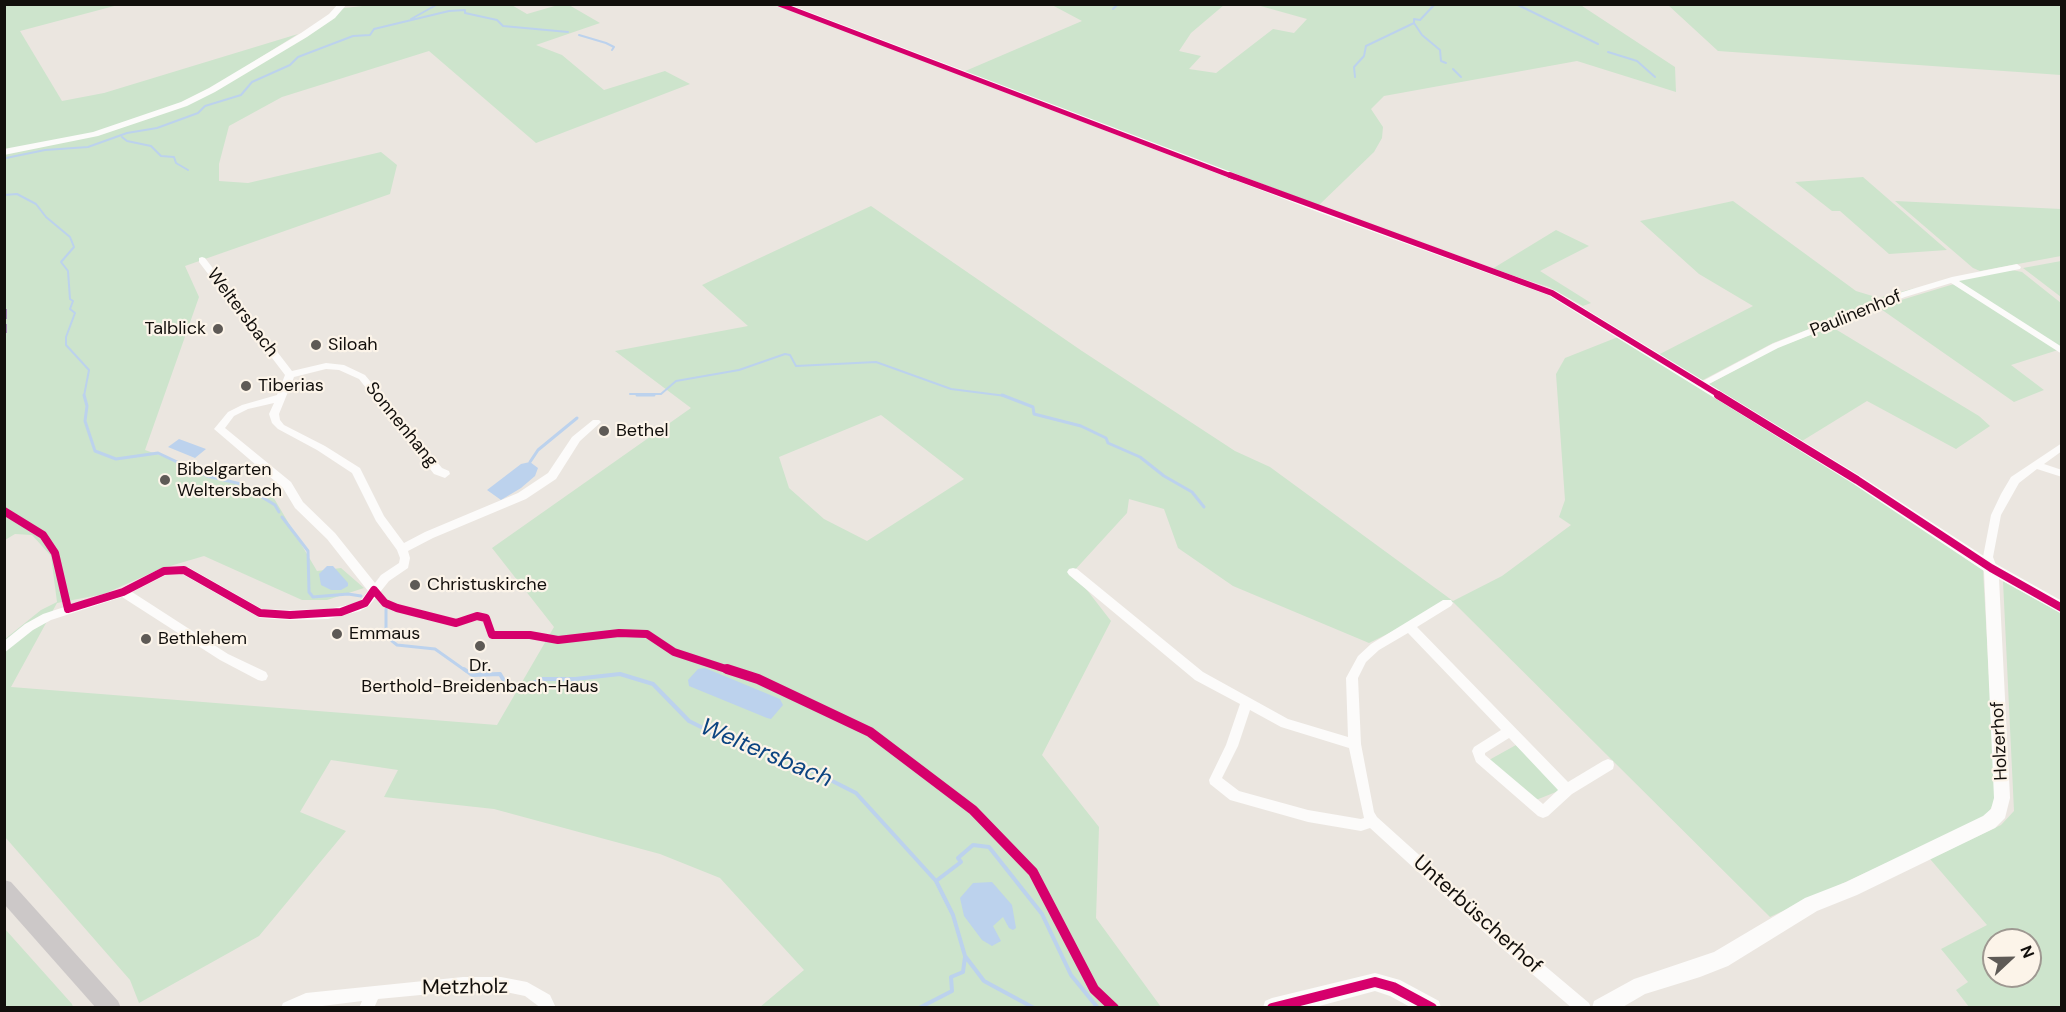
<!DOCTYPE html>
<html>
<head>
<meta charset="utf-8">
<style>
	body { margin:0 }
	#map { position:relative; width:2066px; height:1012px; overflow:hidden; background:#ebe6e0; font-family:"DM Sans",sans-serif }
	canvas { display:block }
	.frame { position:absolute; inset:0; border:6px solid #120f0c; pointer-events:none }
	.north { position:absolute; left:1982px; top:928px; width:60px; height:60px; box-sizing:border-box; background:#fcf4e9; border:2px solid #9e9891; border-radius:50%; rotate:68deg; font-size:16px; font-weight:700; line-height:24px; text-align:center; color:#120f0c }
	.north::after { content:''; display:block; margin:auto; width:21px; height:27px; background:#5e5a56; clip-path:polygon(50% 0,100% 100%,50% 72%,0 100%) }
</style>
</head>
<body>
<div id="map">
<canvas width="2066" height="1012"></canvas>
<div class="frame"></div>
<div class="north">N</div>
</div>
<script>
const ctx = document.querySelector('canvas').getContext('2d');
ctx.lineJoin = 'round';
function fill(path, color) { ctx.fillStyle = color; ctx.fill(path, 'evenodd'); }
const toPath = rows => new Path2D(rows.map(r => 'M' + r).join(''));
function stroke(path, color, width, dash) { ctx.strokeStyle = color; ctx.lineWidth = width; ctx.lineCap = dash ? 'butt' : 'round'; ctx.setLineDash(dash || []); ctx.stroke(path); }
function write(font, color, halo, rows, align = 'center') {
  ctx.font = font + ' "DM Sans",sans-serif'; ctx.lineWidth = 4.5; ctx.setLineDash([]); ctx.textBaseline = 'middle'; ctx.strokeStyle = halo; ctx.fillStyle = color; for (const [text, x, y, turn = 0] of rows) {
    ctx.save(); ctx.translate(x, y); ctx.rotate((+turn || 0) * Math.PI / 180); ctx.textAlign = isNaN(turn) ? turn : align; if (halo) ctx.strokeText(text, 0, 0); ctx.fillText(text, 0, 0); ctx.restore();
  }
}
const green = toPath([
	[381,4,510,4,527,14,558,5,569,5,600,23,536,45,562,55,604,90,665,71,690,84,536,143,429,51,282,97,229,126,219,164,219,181,248,183,381,152,397,165,390,194,185,266,199,297,145,450,272,495,317,571,341,568,364,588,327,600,302,600,204,556,160,569,104,594,57,603,11,687,497,725,554,627,492,548,691,408,615,351,748,326,702,285,871,206,1082,351,1235,451,1270,467,1453,601,1502,576,1571,525,1559,517,1565,500,1556,374,1565,358,1618,337,1809,453,1983,570,1996,799,1986,817,1770,917,1453,602,1369,643,1233,586,1178,548,1164,509,1129,499,1127,513,1073,572,1111,621,1042,755,1099,827,1096,918,1161,1007,760,1007,804,970,720,878,660,854,494,809,384,797,398,770,331,760,300,812,346,831,259,936,139,1003,130,980,5,837,5,639,41,610,57,602,51,556,32,535,15,534,5,540,5,5,118,5,20,31,62,101,104,93,298,34,250,64,324,23,344,8],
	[881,415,964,479,867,541,824,519,789,488,779,457],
	[1579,4,1675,67,1676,92,1577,61,1384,96,1371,109,1383,127,1382,138,1374,152,1318,206,963,72,1082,21,1052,5,1224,5,1191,33,1179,51,1201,56,1189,69,1216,73,1273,29,1294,33,1307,19,1257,5],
	[1668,5,2061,5,2061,75,1718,51],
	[1863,177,1947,250,1889,254,1840,211,1832,211,1795,182],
	[1733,201,1856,291,1879,298,1915,288,1773,343,1701,381,1658,355,1753,306,1699,274,1640,221],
	[1895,201,2061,209,2061,256,1980,271,1973,268],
	[1556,230,1589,246,1540,271,1591,303,1583,306,1549,287,1492,269],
	[2061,261,2061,297,2023,268],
	[2012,270,2022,272,2061,303,2061,349,1953,280],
	[1954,284,2058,350,2011,365,2044,390,2014,402,1878,307],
	[1832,327,1979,416,1990,426,1956,449,1867,401,1802,441,1709,384,1778,347],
	[2003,581,2061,613,2061,1007,1969,1007,1956,990,1968,982,1941,949,1987,925,1930,859,2001,825,2014,811],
	[1994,940,2030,940,2030,976,1994,976],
	[1516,745,1561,790,1536,800,1489,760],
	[5,929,72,1004,73,1007,5,1007]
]);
const water = toPath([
	[179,439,206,449,195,458,168,447],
	[530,462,538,468,535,476,521,488,501,500,487,490,521,464],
	[327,566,333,566,348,583,348,586,341,590,331,590,321,585,319,574],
	[705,668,780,699,783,705,771,719,767,718,689,686,688,680,698,669],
	[992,882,1012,905,1016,928,1013,930,1009,928,1003,917,993,926,1001,941,992,946,982,940,964,916,960,898,973,883]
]);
const streamFar2 = toPath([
	[1516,4,1598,44],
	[1113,9,1118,4],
	[411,19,438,4],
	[1414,23,1422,35,1440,50,1441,61,1446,63],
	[579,35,606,43,614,47,612,50],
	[1608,52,1637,61,1655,77],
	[1453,69,1461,77],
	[1355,77,1354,67,1364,56,1366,46,1414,23,1414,19,1420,20,1435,4],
	[122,137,127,141,151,146,161,156,174,157,176,163,188,170],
	[6,158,45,150,88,147,127,133,157,128,198,113,205,106,241,95,252,82,290,65,298,57,353,36,370,35,374,29,449,11,465,10,465,13,497,20,503,26,568,32],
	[4,195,17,194,36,204,46,217,70,237,74,247,61,262,68,271,70,299,73,301,70,309,75,313,66,337,66,345,89,370,84,396],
	[630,394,661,394,676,381,739,370,785,354,790,355,796,366,876,362,951,389,1006,396]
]);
const streamFar1 = toPath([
	[84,395,87,406,85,421,95,451,116,459,158,453,207,476,241,484,275,505,279,512],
	[637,395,654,395],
	[1002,395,1033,407,1034,414,1081,426,1106,438,1108,443,1140,457,1164,476,1192,492,1204,507],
	[530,462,538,450,577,418],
	[282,517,308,551,309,592,313,597,348,594,361,596],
	[386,609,386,636,397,645,435,649,466,671]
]);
const stream = toPath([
	[464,669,472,675,500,674,507,686,521,688,542,679,575,679,620,674,653,684,689,721,719,736,783,756,856,793,936,881,961,862,958,858,973,845,989,847,1042,914,1071,975,1098,1008],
	[936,881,953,915,965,956,984,981,1034,1008],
	[919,1008,952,991,951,977,963,972,965,957]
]);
const minor = toPath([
	[202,257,205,258,292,371,326,363,344,365,365,375,442,468,449,471,450,474,445,478,434,474,359,379,339,370,326,369,294,377,279,414,280,420,284,425,325,446,360,468,384,516,404,543,425,532,518,493,548,473,572,437,593,420,599,420,601,422,580,441,556,479,526,499,433,538,408,551,410,558,408,568,389,581,369,606,360,611,328,619,290,620,260,618,182,574,166,575,132,592,228,654,266,672,268,676,266,680,262,681,258,680,220,660,122,597,51,620,33,630,4,653,4,641,25,624,43,614,119,589,164,567,188,567,262,609,290,610,328,609,353,604,361,600,368,591,327,539,295,508,283,488,214,429,228,412,242,405,277,395,285,375,199,262,199,258,202,257],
	[274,403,269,414,272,423,278,429,317,450,352,473,376,521,397,550,400,558,399,563,381,575,375,583,335,533,303,502,291,482,225,428,234,416,248,409,274,403],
	[2017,264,2021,267,2020,269,1959,281,2062,347,2062,354,1951,283,1905,297,1778,348,1705,386,1699,386,1697,384,1772,344,1899,293,1952,277,2017,264],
	[2062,443,2062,451,2044,464,2062,470,2062,477,2037,469,2019,483,2001,515,1993,557,1997,568,1995,571,1991,572,1987,571,1983,557,1991,515,2001,494,2011,477,2062,443],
	[1073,568,1077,569,1203,672,1288,719,1348,737,1346,678,1358,656,1371,644,1443,600,1451,600,1453,603,1451,606,1417,627,1568,782,1603,761,1608,759,1613,761,1614,765,1613,769,1572,794,1548,816,1543,818,1538,816,1476,762,1472,751,1474,747,1501,730,1408,633,1379,650,1366,662,1358,678,1361,744,1374,812,1377,817,1507,934,1589,1003,1591,1008,1572,1008,1497,944,1370,828,1361,831,1308,822,1230,800,1210,784,1209,780,1226,745,1240,704,1195,680,1069,575,1067,572,1069,569,1073,568],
	[1250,710,1281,727,1349,748,1364,818,1361,819,1308,810,1239,791,1222,778,1238,746,1250,710],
	[1509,738,1558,790,1543,804,1485,755,1485,753,1509,738],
	[463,977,501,977,527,982,550,995,556,1008,541,1008,525,996,501,991,463,991,378,999,374,1008,359,1008,362,1001,306,1008,281,1008,283,1003,306,993,463,977]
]);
const tertiary = toPath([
	[338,4,347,4,335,18,307,37,215,92,187,106,98,136,4,155,4,149,93,132,181,102,209,88,301,33,329,14,338,4],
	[775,4,788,4,1326,208,1556,291,1862,477,1996,564,2062,601,2062,614,1999,579,2010,798,2005,818,1995,828,1857,895,1817,911,1728,966,1700,977,1645,994,1621,1008,1592,1008,1594,1001,1634,979,1714,952,1805,898,1846,882,1983,816,1991,809,1994,798,1984,571,1852,483,1548,295,1318,212,775,4],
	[1375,973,1400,980,1439,1001,1441,1008,1412,1008,1390,996,1375,991,1312,1008,1263,1008,1265,1001,1272,998,1375,973]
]);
const secondary = toPath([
	[4,880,11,882,118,1001,121,1008,96,1008,4,904,4,880]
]);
const quiet = toPath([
	[4,309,4,333]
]);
const cyclewayFar3 = toPath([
	[779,4,1234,177]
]);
const cyclewayFar2 = toPath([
	[1230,175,1552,293,1721,396]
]);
const cyclewayFar1 = toPath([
	[1718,395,1857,480,1991,568,2062,608],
	[4,511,43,535,55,553,68,609,123,592,164,571,184,570,260,613,290,615,341,612,365,603,374,590,385,603,397,608,456,623,477,616,486,618,492,635,530,635,558,640,619,633,647,634,674,652,732,671]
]);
const cycleway = toPath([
	[727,669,758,679,870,732,973,810,1033,872,1094,989,1114,1008],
	[1272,1008,1375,982,1393,987,1432,1008]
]);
const markers = [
	[218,329,6,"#5e5a56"],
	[316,345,6,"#5e5a56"],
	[246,386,6,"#5e5a56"],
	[604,431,6,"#5e5a56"],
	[165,480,6,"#5e5a56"],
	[415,585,6,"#5e5a56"],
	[337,634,6,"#5e5a56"],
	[146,639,6,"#5e5a56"],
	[480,646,6,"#5e5a56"]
];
const streetNames = [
	["Weltersbach",242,313,53],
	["Paulinenhof",1856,314,-22],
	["Sonnenhang",401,425,51],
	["Holzerhof",2000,741,-93]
];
const poiNames = [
	["Talblick",206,329,"right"],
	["Siloah",328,345],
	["Tiberias",258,386],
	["Bethel",616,431],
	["Bibelgarten",177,470],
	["Weltersbach",177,491],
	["Christuskirche",427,585],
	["Emmaus",349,634],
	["Bethlehem",158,639],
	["Dr.",480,666,"center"],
	["Berthold-Breidenbach-Haus",480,687,"center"]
];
const nearStreetnames = [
	["Unterbüscherhof",1477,915,42],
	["Metzholz",465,988,-1]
];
const nearWaternames = [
	["Weltersbach",766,754,23]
];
fill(green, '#cde4cc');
fill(water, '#bcd2ed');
stroke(streamFar2, '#bcd2ed', 2);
stroke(streamFar1, '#bcd2ed', 3);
stroke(stream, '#bcd2ed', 4);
fill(minor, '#fcfbfa');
fill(tertiary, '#fcfbfa');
fill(secondary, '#ccc8c8');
stroke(quiet, '#8e44ad', 5, [10, 5]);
stroke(cyclewayFar3, '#d6006c', 5);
stroke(cyclewayFar2, '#d6006c', 6);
stroke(cyclewayFar1, '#d6006c', 8);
stroke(cycleway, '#d6006c', 10);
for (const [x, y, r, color] of markers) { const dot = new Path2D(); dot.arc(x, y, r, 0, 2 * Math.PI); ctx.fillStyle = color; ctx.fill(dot); stroke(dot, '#fcf4e9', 2); }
write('18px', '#120f0c', '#fcf4e9', streetNames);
write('18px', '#120f0c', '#fcf4e9', poiNames, 'left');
write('21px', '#120f0c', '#fcf4e9', nearStreetnames);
write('italic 24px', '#0c4481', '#fcf4e9', nearWaternames);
</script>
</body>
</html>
